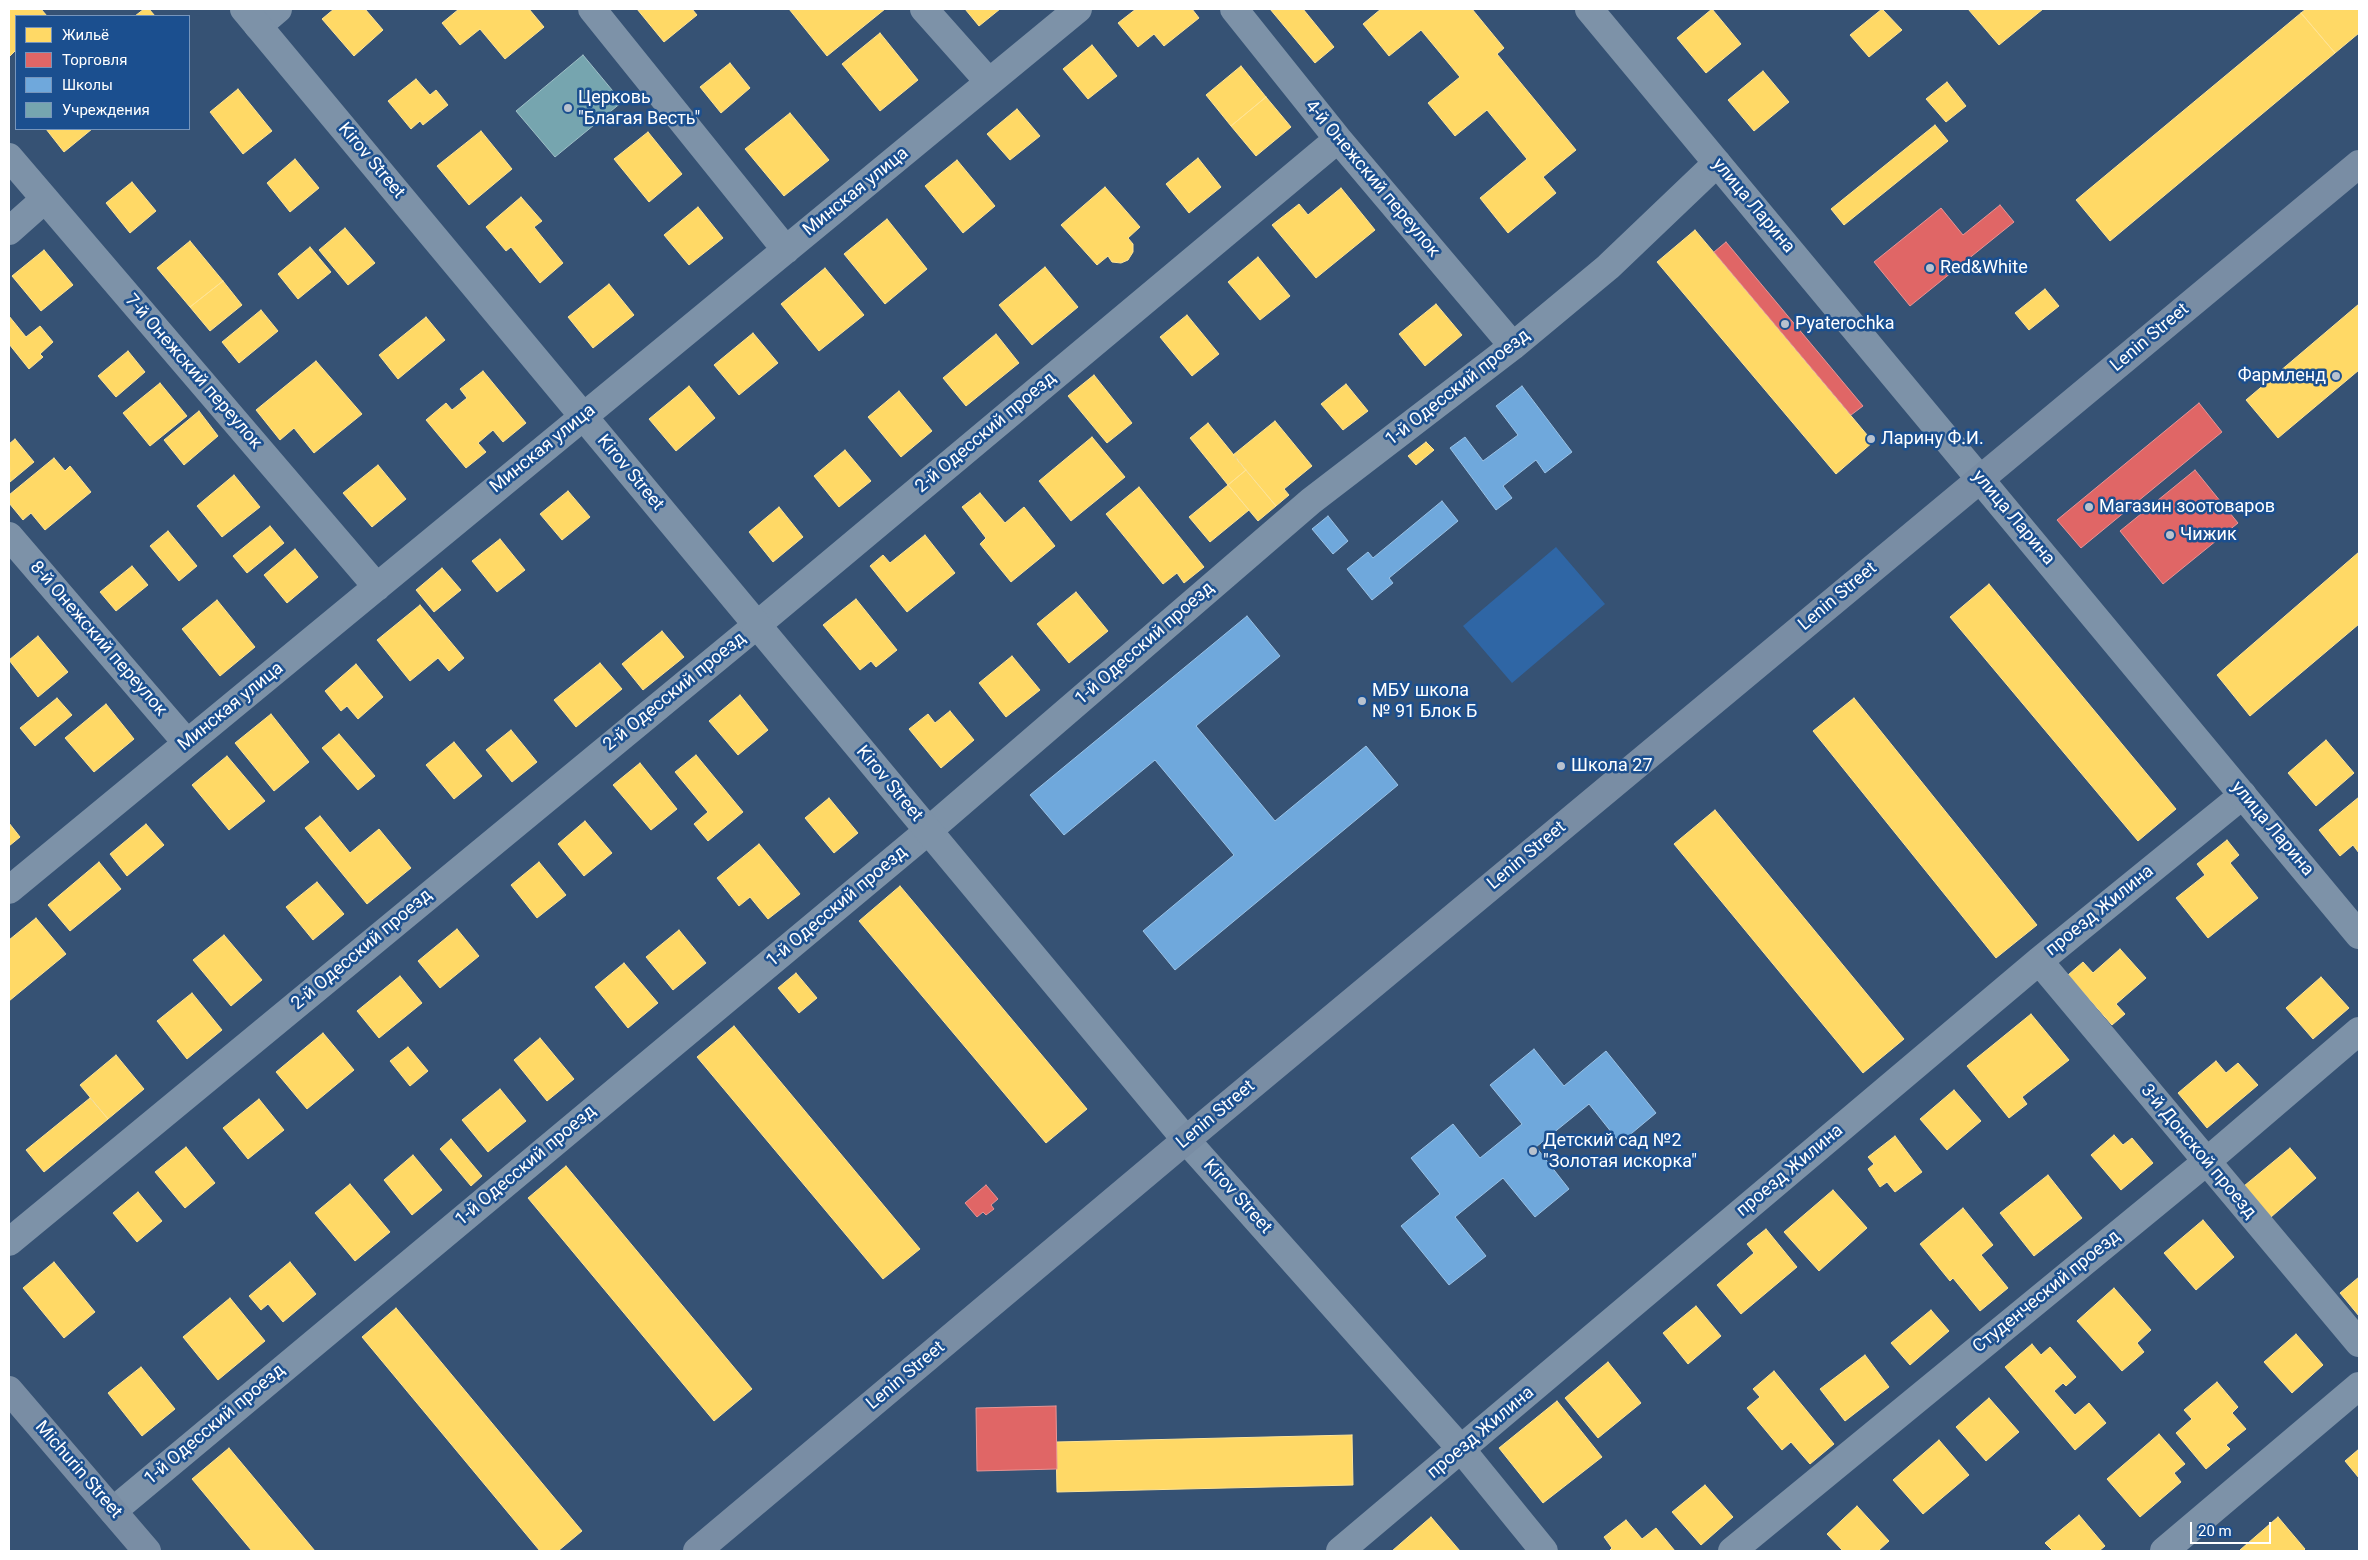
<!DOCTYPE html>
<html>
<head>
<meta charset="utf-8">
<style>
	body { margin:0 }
	#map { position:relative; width:2368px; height:1560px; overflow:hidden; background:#365274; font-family:Roboto,sans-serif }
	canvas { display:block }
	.frame { position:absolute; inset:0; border:10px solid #fff; pointer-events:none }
	.legend { position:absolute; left:15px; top:15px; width:175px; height:115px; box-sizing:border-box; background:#1b4f8f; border:1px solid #7695bc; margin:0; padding:6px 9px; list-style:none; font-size:15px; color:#fff }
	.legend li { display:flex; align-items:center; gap:10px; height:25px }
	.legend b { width:25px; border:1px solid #7695bc }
	.scale { position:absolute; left:2190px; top:1522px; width:81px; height:22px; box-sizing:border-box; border:2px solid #fff; border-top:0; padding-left:6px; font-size:15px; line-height:18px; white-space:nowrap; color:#fff; -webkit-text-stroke:4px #1b4f8f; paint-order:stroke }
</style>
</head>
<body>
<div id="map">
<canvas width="2368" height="1560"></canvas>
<div class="frame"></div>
<ul class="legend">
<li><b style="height:14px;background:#ffd966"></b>Жильё</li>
<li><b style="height:14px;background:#e06666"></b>Торговля</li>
<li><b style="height:14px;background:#6fa8dc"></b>Школы</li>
<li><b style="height:14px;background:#76a5af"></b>Учреждения</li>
</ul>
<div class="scale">20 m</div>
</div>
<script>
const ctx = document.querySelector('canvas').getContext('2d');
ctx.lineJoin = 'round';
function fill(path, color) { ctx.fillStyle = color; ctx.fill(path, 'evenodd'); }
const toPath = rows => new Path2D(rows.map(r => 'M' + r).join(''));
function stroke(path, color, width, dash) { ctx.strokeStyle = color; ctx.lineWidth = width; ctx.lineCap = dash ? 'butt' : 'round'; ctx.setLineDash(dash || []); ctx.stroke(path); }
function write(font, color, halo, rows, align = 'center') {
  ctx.font = font + ' Roboto,sans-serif'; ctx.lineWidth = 5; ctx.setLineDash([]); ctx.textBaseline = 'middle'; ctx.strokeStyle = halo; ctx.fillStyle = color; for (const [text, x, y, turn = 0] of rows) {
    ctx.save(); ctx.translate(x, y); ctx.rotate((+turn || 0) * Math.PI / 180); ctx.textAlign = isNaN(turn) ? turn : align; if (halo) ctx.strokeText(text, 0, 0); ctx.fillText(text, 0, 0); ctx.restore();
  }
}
const green = toPath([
	[1556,547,1605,604,1512,683,1463,626]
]);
const homes = toPath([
	[9,9,41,9,47,16,16,16,16,50,9,57,9,9],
	[144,9,149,9,155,16,135,16,144,9],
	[334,9,365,9,383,30,354,56,322,19,334,9],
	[459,9,529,9,544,27,505,59,480,29,460,45,442,23,459,9],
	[637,9,692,9,697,15,664,42,637,9],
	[789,9,885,9,827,56,789,9],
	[965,9,1000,9,979,26,965,9],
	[1136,9,1192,9,1199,18,1164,46,1154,34,1138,47,1118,23,1136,9],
	[1270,9,1303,9,1334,47,1315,63,1270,9],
	[1381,9,1472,9,1504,48,1497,54,1576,150,1543,177,1556,193,1508,233,1480,198,1527,159,1487,110,1455,136,1428,103,1460,77,1421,30,1389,56,1363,24,1381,9],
	[1712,9,1741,44,1706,73,1677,38,1712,9],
	[1882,9,1902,30,1869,57,1850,35,1882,9],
	[1968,9,2043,9,1999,45,1968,9],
	[2306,9,2359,9,2359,33,2335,53,2301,13,2306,9],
	[2301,13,2335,53,2110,241,2076,200,2301,13],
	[880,33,918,80,880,111,842,64,880,33],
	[1092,45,1117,76,1088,99,1063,69,1092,45],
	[730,63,750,88,721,113,700,87,730,63],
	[1241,66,1266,97,1231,126,1206,95,1241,66],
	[1763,71,1789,102,1754,131,1728,100,1763,71],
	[416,79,430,95,436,90,448,105,423,125,420,121,411,129,388,101,416,79],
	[1947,82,1966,106,1946,122,1926,99,1947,82],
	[238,89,272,131,243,154,210,112,238,89],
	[1266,97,1291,127,1256,156,1231,126,1266,97],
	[1017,109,1040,136,1010,160,987,134,1017,109],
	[790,113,829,160,784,196,745,149,790,113],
	[1935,125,1948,141,1844,225,1831,209,1935,125],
	[46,129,92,129,64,152,46,129],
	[481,131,512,169,469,205,437,166,481,131],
	[648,132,682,174,649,202,614,159,648,132],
	[1198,158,1221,187,1189,213,1166,184,1198,158],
	[295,159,319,188,290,212,267,183,295,159],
	[957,160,995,206,963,233,925,186,957,160],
	[132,182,156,211,130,233,106,203,132,182],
	[1105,187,1140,227,1128,238,1133,244,1133,252,1128,260,1121,263,1112,262,1108,256,1097,265,1061,225,1105,187],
	[1341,188,1375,230,1316,278,1272,225,1299,204,1308,215,1341,188],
	[521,197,542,221,534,227,563,263,540,283,511,247,506,251,486,227,521,197],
	[698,207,723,238,689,265,664,235,698,207],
	[887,219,927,269,885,304,844,254,887,219],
	[345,228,375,263,348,285,319,250,345,228],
	[1695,230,1873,442,1836,474,1657,262,1695,230],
	[190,241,223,281,190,307,157,268,190,241],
	[310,247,331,272,298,299,278,274,310,247],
	[44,250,73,285,41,311,12,276,44,250],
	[1258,257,1290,296,1260,320,1228,282,1258,257],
	[1045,267,1078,307,1032,345,999,305,1045,267],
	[825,268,864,315,819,351,781,304,825,268],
	[223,281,242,305,210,331,190,307,223,281],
	[609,284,634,315,593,348,568,317,609,284],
	[2045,289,2059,306,2029,330,2015,313,2045,289],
	[1436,304,1462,335,1425,366,1399,334,1436,304],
	[2359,304,2359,370,2278,438,2246,400,2359,304],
	[261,310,278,331,239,363,222,342,261,310],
	[1187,315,1219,354,1192,376,1160,337,1187,315],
	[9,316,26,337,40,326,53,342,40,354,43,357,29,369,9,344,9,316],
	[426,317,445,340,398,379,379,355,426,317],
	[753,333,778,363,739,395,714,365,753,333],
	[996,334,1019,363,966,406,943,378,996,334],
	[128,351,145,372,116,397,98,376,128,351],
	[316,361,362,414,314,453,294,428,280,440,256,410,316,361],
	[483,371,526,423,503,442,493,430,478,443,486,452,466,468,426,420,446,403,452,410,467,398,460,389,483,371],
	[1094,375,1132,423,1107,443,1068,396,1094,375],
	[160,383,187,416,150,446,123,413,160,383],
	[1346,384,1368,411,1343,430,1321,404,1346,384],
	[689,386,715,418,676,451,649,419,689,386],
	[899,391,932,431,901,457,868,417,899,391],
	[199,411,218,436,184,465,164,440,199,411],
	[1275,421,1312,466,1284,489,1289,495,1276,506,1233,455,1275,421],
	[1208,423,1246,470,1228,485,1190,438,1208,423],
	[1092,437,1125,477,1071,521,1039,481,1092,437],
	[15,439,34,462,10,482,9,444,15,439],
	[1426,442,1434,450,1416,465,1408,456,1426,442],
	[845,450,871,481,839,507,814,476,845,450],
	[54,458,65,471,70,466,91,492,45,530,31,513,23,520,9,503,9,495,54,458],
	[378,465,406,499,372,527,343,493,378,465],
	[1246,470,1276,506,1258,521,1228,485,1246,470],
	[234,475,260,507,222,537,197,506,234,475],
	[1228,485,1249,510,1210,542,1189,517,1228,485],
	[1139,487,1204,567,1184,583,1177,573,1163,584,1106,514,1139,487],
	[568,491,590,517,562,540,540,514,568,491],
	[980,493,1005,523,1024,507,1055,546,1011,582,980,544,986,538,962,507,980,493],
	[779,507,803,537,773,562,749,532,779,507],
	[270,526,284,543,247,573,233,556,270,526],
	[168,531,197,566,179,581,150,546,168,531],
	[925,535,955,573,907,612,870,566,883,555,890,563,925,535],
	[500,539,525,570,497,592,472,561,500,539],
	[295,549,318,577,287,603,264,575,295,549],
	[2359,552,2359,624,2250,716,2217,675,2359,552],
	[132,566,148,585,116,611,100,592,132,566],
	[442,568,461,590,434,612,416,590,442,568],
	[1989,584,2176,809,2138,841,1950,617,1989,584],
	[1076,592,1108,631,1069,663,1037,624,1076,592],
	[856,599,897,650,876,667,871,661,860,670,823,625,856,599],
	[217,600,255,647,220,676,182,629,217,600],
	[420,605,464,658,449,671,438,658,410,681,377,640,420,605],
	[662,631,684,657,643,690,622,664,662,631],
	[38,636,68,672,38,697,9,660,38,636],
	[1012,656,1040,690,1006,717,979,683,1012,656],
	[600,663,622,689,576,727,554,700,600,663],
	[356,664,383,697,358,719,347,706,341,711,325,691,356,664],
	[740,695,768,730,738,755,709,721,740,695],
	[57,698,72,715,35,746,20,728,57,698],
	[1854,698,2037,925,1996,958,1813,731,1854,698],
	[106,704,134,739,94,772,65,738,106,704],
	[950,711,974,740,941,768,909,729,928,714,935,723,950,711],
	[271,714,309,762,274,791,235,743,271,714],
	[511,730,537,762,512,782,486,750,511,730],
	[339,734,375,776,358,790,322,748,339,734],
	[2326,740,2354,773,2316,806,2288,773,2326,740],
	[454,742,482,776,454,799,426,765,454,742],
	[696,755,743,812,708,841,694,824,708,812,675,772,696,755],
	[227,756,265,801,229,830,192,785,227,756],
	[640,763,677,809,651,830,613,785,640,763],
	[2359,797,2359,853,2353,845,2340,856,2319,830,2359,797],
	[829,798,858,833,834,853,805,818,829,798],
	[1715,810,1904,1039,1863,1073,1674,844,1715,810],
	[320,816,350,853,379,829,411,868,367,904,305,828,320,816],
	[585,821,612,853,584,876,558,844,585,821],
	[9,823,20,837,9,846,9,823],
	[146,824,164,845,127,876,110,854,146,824],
	[2227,840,2239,855,2230,863,2258,898,2208,938,2176,898,2205,875,2197,864,2227,840],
	[759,844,800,894,768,919,750,897,739,906,717,878,759,844],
	[99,862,121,889,70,931,48,905,99,862],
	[539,862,566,895,537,918,511,885,539,862],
	[317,882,344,914,313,940,286,907,317,882],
	[900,886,1087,1109,1046,1143,859,921,900,886],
	[36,918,66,954,9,1001,9,940,36,918],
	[457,929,479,956,440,988,418,961,457,929],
	[679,930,706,963,673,990,646,957,679,930],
	[224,935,262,980,231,1006,193,960,224,935],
	[2120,949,2146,978,2116,1004,2125,1014,2112,1025,2068,975,2083,962,2093,973,2120,949],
	[624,963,658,1003,628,1028,595,987,624,963],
	[796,973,817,998,799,1013,778,988,796,973],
	[400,976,422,1003,379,1038,357,1011,400,976],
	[2321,977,2349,1008,2313,1039,2286,1008,2321,977],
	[192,993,222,1030,187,1059,157,1021,192,993],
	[2031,1014,2069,1060,2022,1097,2027,1104,2009,1118,1967,1066,2031,1014],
	[734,1026,920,1249,883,1279,697,1057,734,1026],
	[323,1033,354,1070,307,1109,276,1072,323,1033],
	[540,1038,574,1079,547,1101,514,1060,540,1038],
	[408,1047,428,1071,410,1086,390,1061,408,1047],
	[116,1055,144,1089,108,1119,80,1085,116,1055],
	[2216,1061,2226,1073,2238,1063,2258,1085,2207,1128,2178,1093,2216,1061],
	[500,1089,526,1121,488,1152,462,1120,500,1089],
	[1954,1090,1981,1121,1947,1150,1920,1119,1954,1090],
	[90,1098,108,1119,44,1172,26,1150,90,1098],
	[259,1099,284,1130,248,1159,223,1128,259,1099],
	[2114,1135,2123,1145,2132,1138,2153,1163,2121,1190,2091,1155,2114,1135],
	[1895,1136,1922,1172,1895,1192,1887,1182,1880,1187,1868,1169,1874,1164,1868,1157,1895,1136],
	[451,1139,482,1176,471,1186,440,1149,451,1139],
	[186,1147,215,1183,185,1208,155,1172,186,1147],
	[2290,1148,2316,1178,2271,1217,2244,1186,2290,1148],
	[413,1155,442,1190,412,1215,384,1180,413,1155],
	[566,1166,752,1389,714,1421,528,1198,566,1166],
	[2048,1175,2082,1218,2034,1256,2000,1213,2048,1175],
	[350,1184,390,1232,355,1261,315,1213,350,1184],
	[1833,1190,1867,1228,1819,1271,1784,1232,1833,1190],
	[138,1192,162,1221,137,1242,113,1213,138,1192],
	[1963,1208,1993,1245,1981,1255,2008,1288,1980,1311,1953,1278,1950,1281,1920,1244,1963,1208],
	[2203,1220,2234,1257,2196,1290,2164,1253,2203,1220],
	[1766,1229,1797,1267,1741,1314,1717,1285,1754,1253,1747,1244,1766,1229],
	[54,1262,95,1312,64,1338,23,1288,54,1262],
	[290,1262,316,1294,283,1322,268,1304,261,1310,249,1296,290,1262],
	[2359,1277,2359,1316,2340,1293,2359,1277],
	[2114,1288,2151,1330,2137,1343,2144,1352,2122,1371,2077,1321,2114,1288],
	[230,1298,265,1341,218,1380,183,1337,230,1298],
	[1696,1306,1721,1336,1688,1364,1663,1333,1696,1306],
	[396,1308,582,1531,558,1551,540,1551,362,1337,396,1308],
	[1931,1310,1949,1331,1910,1365,1891,1343,1931,1310],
	[2296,1334,2323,1365,2292,1393,2264,1362,2296,1334],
	[2032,1344,2041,1355,2050,1347,2076,1377,2066,1386,2063,1383,2054,1391,2075,1415,2089,1403,2106,1423,2075,1450,2005,1367,2032,1344],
	[1865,1355,1889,1387,1845,1421,1820,1389,1865,1355],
	[1608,1362,1641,1403,1598,1438,1565,1398,1608,1362],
	[141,1367,175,1409,142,1436,108,1393,141,1367],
	[1774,1371,1834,1444,1810,1464,1791,1442,1782,1450,1747,1408,1760,1397,1753,1389,1774,1371],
	[2217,1382,2238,1407,2232,1413,2246,1429,2226,1445,2230,1449,2206,1469,2176,1433,2192,1419,2184,1410,2217,1382],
	[1989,1398,2019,1432,1986,1461,1956,1427,1989,1398],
	[1557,1401,1602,1457,1543,1503,1499,1448,1557,1401],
	[2159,1434,2185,1464,2174,1473,2181,1482,2140,1517,2107,1479,2159,1434],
	[1352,1435,1353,1485,1057,1492,1056,1442,1352,1435],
	[1939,1440,1969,1475,1923,1514,1893,1480,1939,1440],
	[229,1448,315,1551,252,1551,192,1479,229,1448],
	[2359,1449,2359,1478,2345,1461,2359,1449],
	[1705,1485,1733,1517,1701,1545,1672,1512,1705,1485],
	[1857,1506,1889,1541,1878,1551,1843,1551,1827,1534,1857,1506],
	[2079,1515,2105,1546,2099,1551,2053,1551,2045,1543,2079,1515],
	[1431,1517,1460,1551,1392,1551,1431,1517],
	[2278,1517,2305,1549,2303,1551,2242,1551,2240,1550,2278,1517],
	[1626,1520,1642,1539,1656,1528,1675,1551,1609,1551,1612,1548,1604,1537,1626,1520]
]);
const shops = toPath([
	[2000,205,2014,222,1910,306,1874,262,1941,208,1963,235,2000,205],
	[1726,242,1863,406,1851,415,1714,252,1726,242],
	[2199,403,2222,432,2081,548,2057,520,2199,403],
	[2195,470,2238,523,2163,584,2120,531,2195,470],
	[986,1185,998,1199,991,1205,994,1209,986,1215,983,1212,977,1217,965,1203,986,1185],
	[1056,1406,1057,1469,977,1471,976,1408,1056,1406]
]);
const schools = toPath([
	[1522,386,1572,452,1545,473,1536,460,1503,486,1512,498,1496,510,1450,448,1465,437,1483,461,1518,435,1496,406,1522,386],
	[1442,501,1458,521,1389,578,1393,583,1372,600,1347,569,1368,552,1373,558,1442,501],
	[1328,516,1348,541,1333,554,1312,529,1328,516],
	[1247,616,1280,656,1196,726,1275,821,1366,746,1398,785,1175,970,1143,931,1234,855,1155,760,1064,835,1030,795,1247,616],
	[1534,1049,1564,1086,1606,1051,1656,1113,1620,1143,1589,1104,1536,1147,1569,1189,1535,1217,1503,1178,1455,1217,1486,1256,1449,1285,1401,1226,1440,1194,1411,1158,1453,1124,1480,1158,1522,1124,1490,1085,1534,1049]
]);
const public = toPath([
	[583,55,622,102,555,157,516,111,583,55]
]);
const minor = toPath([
	[592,9,786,250],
	[924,9,989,82],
	[1234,9,1338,139,1513,346],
	[258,26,278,9],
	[9,157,377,587],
	[9,231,45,199],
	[9,536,187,743],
	[9,890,1078,9],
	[2039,961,2359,1343],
	[9,1242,757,625,1338,139],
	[113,1511,928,831,1311,501,1513,346,1608,267,1717,163],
	[1340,1551,2039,961,2243,795],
	[1732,1551,2206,1162,2359,1031],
	[2164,1551,2359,1386]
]);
const tertiary = toPath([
	[244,9,1186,1140,1461,1449,1544,1551],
	[1589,9,2359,935]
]);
const secondary = toPath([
	[9,1390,147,1551],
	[697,1551,1186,1140,2359,164]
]);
const markers = [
	[568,108,5,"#b9c2ce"],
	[1930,268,5,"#b9c2ce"],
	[1785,324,5,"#b9c2ce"],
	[2336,376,5,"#b9c2ce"],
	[1871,439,5,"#b9c2ce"],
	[2089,507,5,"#b9c2ce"],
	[2170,535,5,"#b9c2ce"],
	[1362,701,5,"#b9c2ce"],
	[1561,766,5,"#b9c2ce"],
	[1533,1151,5,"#b9c2ce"]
];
const poiNames = [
	["Церковь",578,98],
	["\"Благая Весть\"",578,119],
	["Red&White",1940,268],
	["Pyaterochka",1795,324],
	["Фармленд",2326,376,"right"],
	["Ларину Ф.И.",1881,439],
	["Магазин зоотоваров",2099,507],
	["Чижик",2180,535],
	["МБУ школа",1372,691],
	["№ 91 Блок Б",1372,712],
	["Школа 27",1571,766],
	["Детский сад №2",1543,1141],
	["\"Золотая искорка\"",1543,1162]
];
const streetNames = [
	["Kirov Street",371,161,50],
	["4-й Онежский переулок",1372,179,50],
	["Минская улица",856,192,-39],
	["улица Ларина",1753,206,50],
	["Lenin Street",2150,338,-40],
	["7-й Онежский переулок",193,372,49],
	["1-й Одесский проезд",1458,388,-38],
	["2-й Одесский проезд",986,433,-40],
	["Минская улица",543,449,-39],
	["Kirov Street",630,473,50],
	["улица Ларина",2013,518,50],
	["Lenin Street",1838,597,-40],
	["8-й Онежский переулок",98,639,49],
	["1-й Одесский проезд",1145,644,-41],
	["2-й Одесский проезд",675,692,-39],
	["Минская улица",231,707,-39],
	["Kirov Street",889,784,50],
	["улица Ларина",2272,829,50],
	["Lenin Street",1527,856,-40],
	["1-й Одесский проезд",837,907,-40],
	["проезд Жилина",2100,911,-39],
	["2-й Одесский проезд",362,950,-40],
	["Lenin Street",1216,1115,-40],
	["3-й Донской проезд",2198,1152,50],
	["1-й Одесский проезд",526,1166,-40],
	["проезд Жилина",1790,1171,-40],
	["Kirov Street",1237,1197,48],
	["Студенческий проезд",2047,1292,-39],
	["Lenin Street",906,1376,-40],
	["1-й Одесский проезд",215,1425,-40],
	["проезд Жилина",1481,1433,-40],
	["Michurin Street",78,1470,49]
];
fill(green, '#2f66a5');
fill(homes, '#ffd966');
stroke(homes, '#ffe494', 1);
fill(shops, '#e06666');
stroke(shops, '#e99494', 1);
fill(schools, '#6fa8dc');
stroke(schools, '#9ac2e6', 1);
fill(public, '#76a5af');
stroke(public, '#9fc0c7', 1);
stroke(minor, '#7d92a8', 28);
stroke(tertiary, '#7d92a8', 28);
stroke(secondary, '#798da4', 28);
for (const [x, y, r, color] of markers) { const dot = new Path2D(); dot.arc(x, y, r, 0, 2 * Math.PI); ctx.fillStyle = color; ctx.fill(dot); stroke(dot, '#1b4f8f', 2); }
write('18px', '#fff', '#1b4f8f', poiNames, 'left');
write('18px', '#fff', '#1b4f8f', streetNames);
</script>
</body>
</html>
